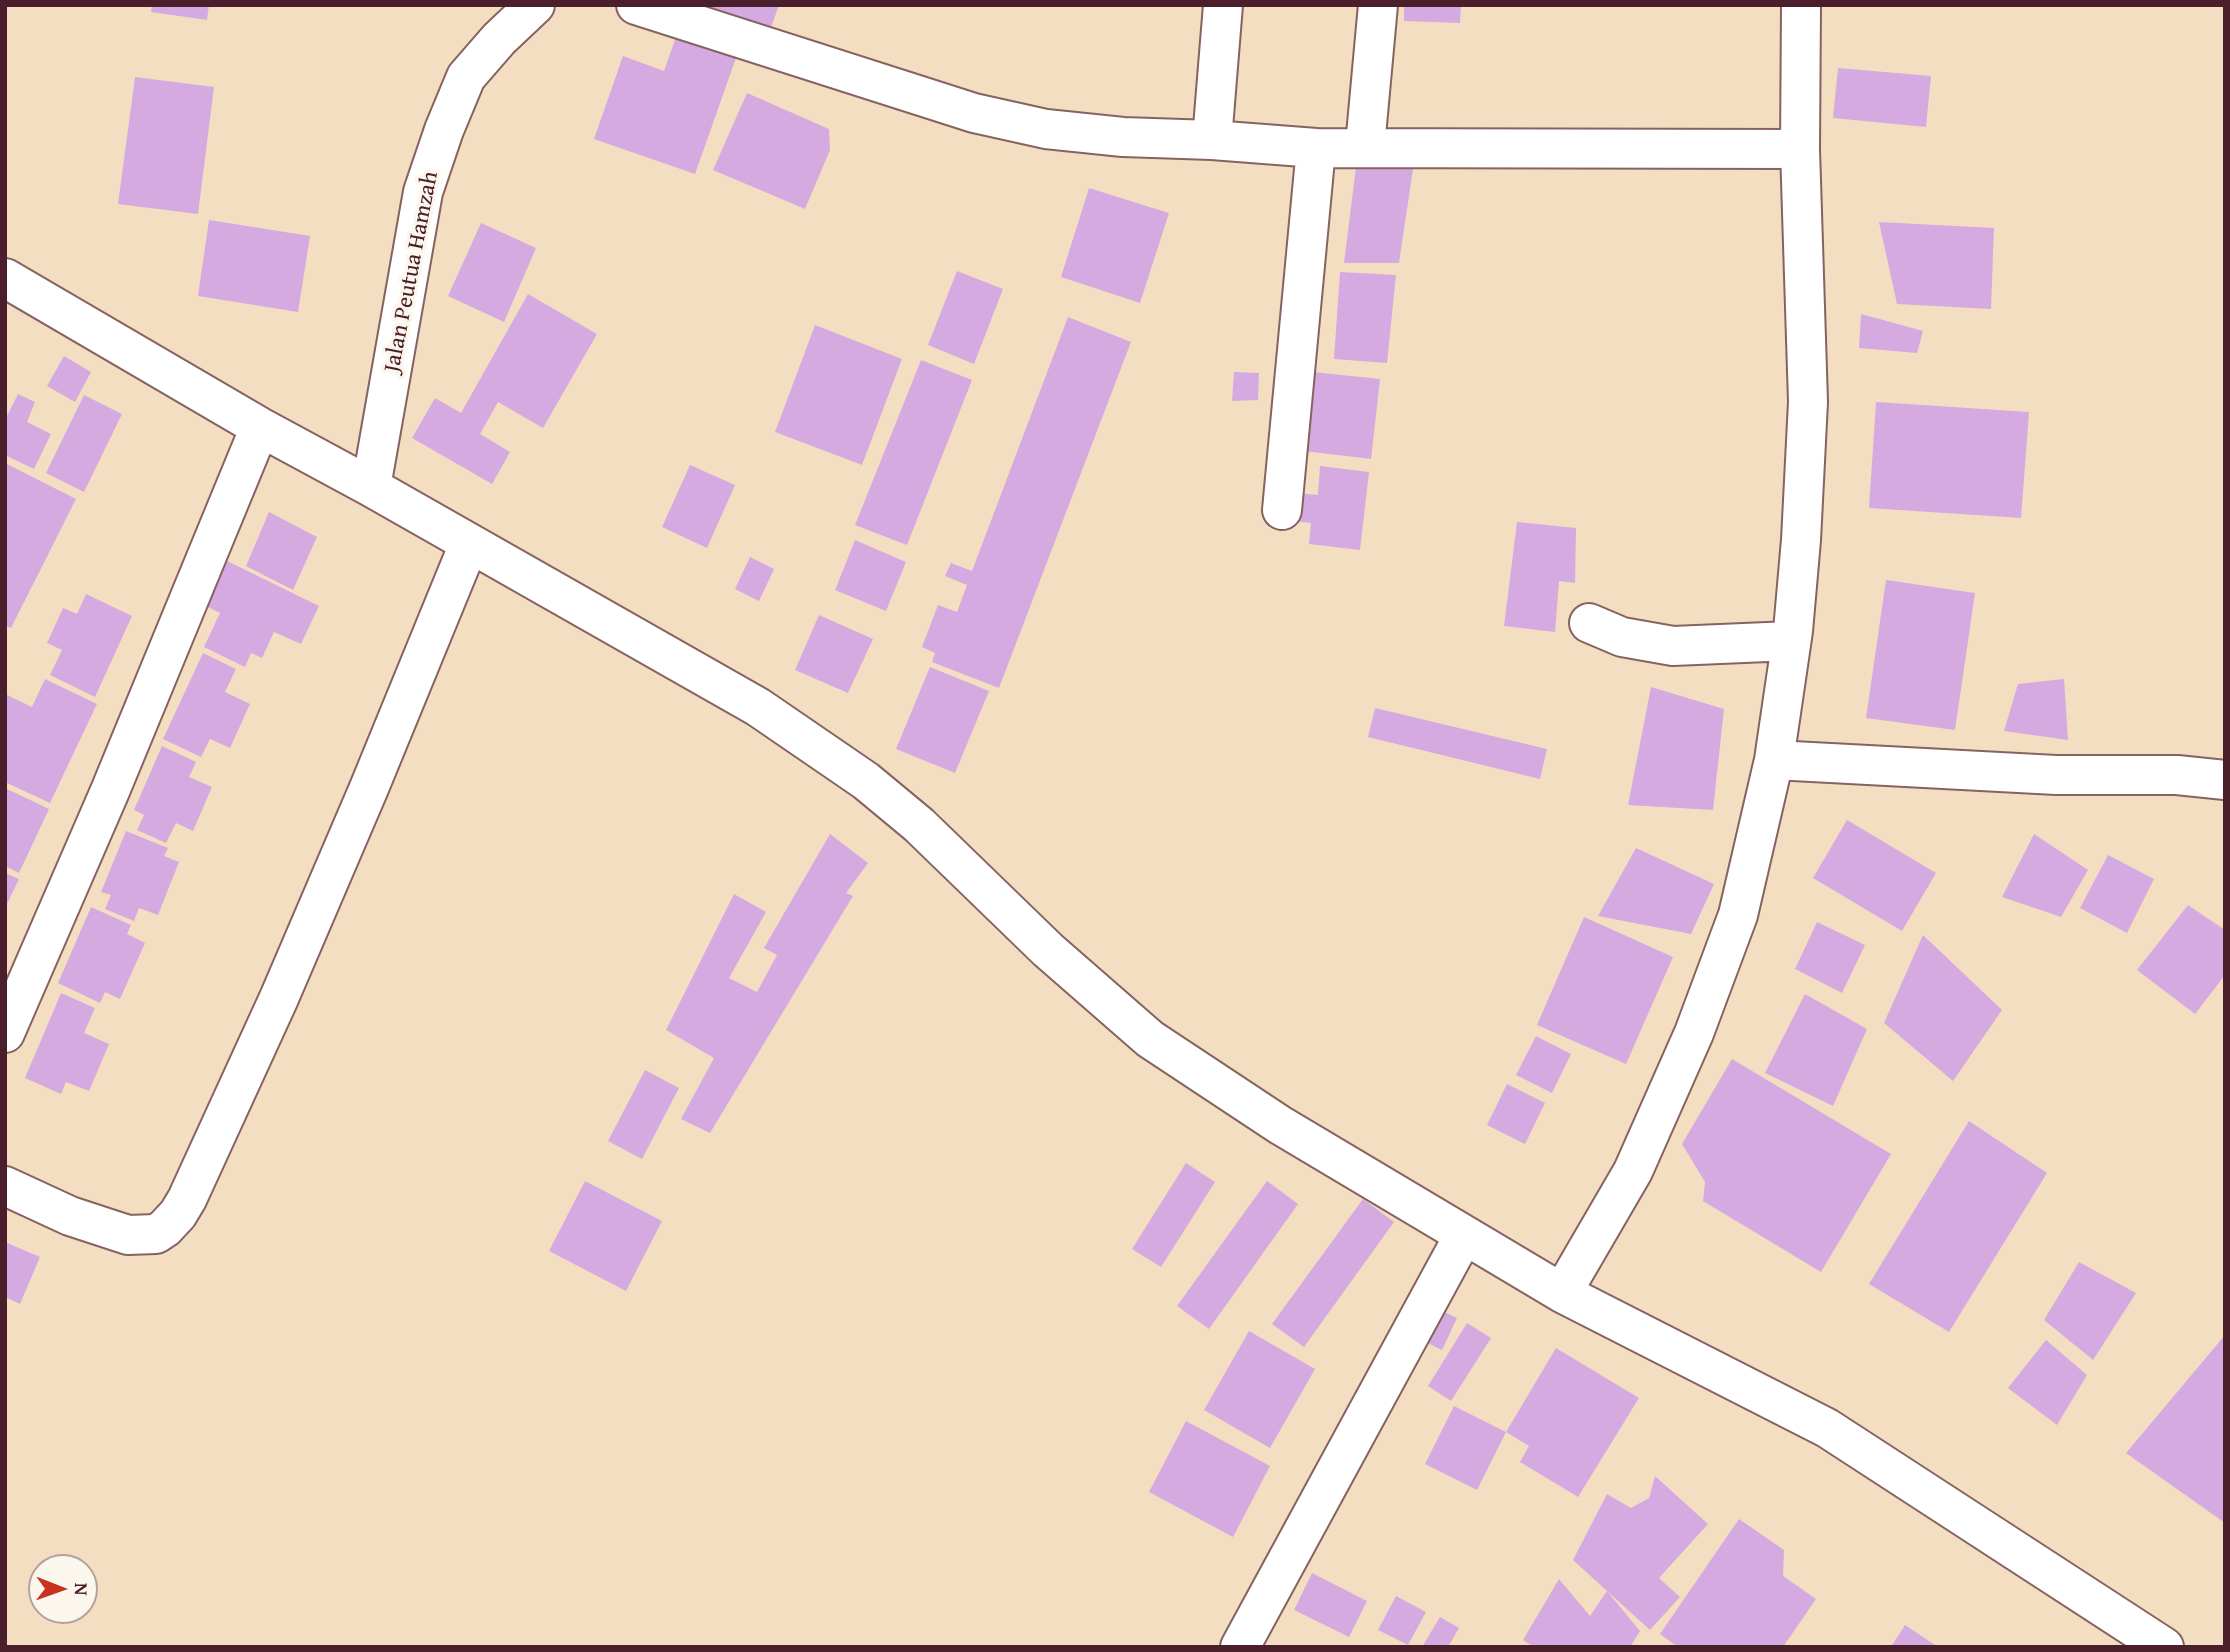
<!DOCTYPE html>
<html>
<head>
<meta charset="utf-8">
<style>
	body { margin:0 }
	#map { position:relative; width:2230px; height:1652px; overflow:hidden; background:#f4dec1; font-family:"Gentium Book Plus",serif }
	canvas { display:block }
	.frame { position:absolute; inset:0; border:7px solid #4a1f2b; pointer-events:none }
	.north { position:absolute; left:28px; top:1554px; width:70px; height:70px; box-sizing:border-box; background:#fbf7ec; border:2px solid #b4a19f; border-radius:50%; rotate:91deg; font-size:19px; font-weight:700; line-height:28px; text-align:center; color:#4a1f2b }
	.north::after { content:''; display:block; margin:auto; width:24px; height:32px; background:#c8321e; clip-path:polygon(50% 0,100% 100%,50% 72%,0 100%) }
</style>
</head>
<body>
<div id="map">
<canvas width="2230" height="1652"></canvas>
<div class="frame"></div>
<div class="north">N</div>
</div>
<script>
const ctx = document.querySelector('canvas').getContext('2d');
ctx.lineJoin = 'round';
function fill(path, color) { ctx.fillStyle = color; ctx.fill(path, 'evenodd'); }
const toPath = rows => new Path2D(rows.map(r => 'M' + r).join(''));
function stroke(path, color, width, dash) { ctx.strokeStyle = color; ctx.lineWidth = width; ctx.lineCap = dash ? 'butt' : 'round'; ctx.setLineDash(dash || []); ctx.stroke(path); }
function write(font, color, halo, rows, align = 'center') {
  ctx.font = font + ' "Gentium Book Plus",serif'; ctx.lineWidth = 7; ctx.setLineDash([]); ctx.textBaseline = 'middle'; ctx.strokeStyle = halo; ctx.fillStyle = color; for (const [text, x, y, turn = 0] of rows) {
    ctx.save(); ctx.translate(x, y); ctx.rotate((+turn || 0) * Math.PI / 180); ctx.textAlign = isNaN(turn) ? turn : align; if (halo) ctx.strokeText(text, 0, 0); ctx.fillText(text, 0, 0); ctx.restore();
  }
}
const building = toPath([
	[152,5,209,5,207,20,151,12],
	[676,5,779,5,768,36],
	[1404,5,1461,5,1460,23,1404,21],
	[676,37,736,58,695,174,594,139,623,56,664,71],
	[1838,68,1931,76,1926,127,1833,118],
	[135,77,214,87,198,214,118,204],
	[747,93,829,129,830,150,805,209,713,170],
	[1356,167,1413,169,1399,263,1344,263],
	[1089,188,1169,213,1140,303,1061,277],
	[209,220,310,236,298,312,198,296],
	[1879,222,1994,228,1991,309,1897,304],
	[481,223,536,248,504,322,448,296],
	[957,271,1003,289,974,364,928,345],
	[1340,272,1396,275,1387,363,1334,359],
	[528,294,597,334,543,428,498,402,480,434,510,452,492,484,412,438,435,398,461,413],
	[1861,314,1923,331,1917,353,1859,348],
	[1068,317,1131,342,999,688,932,662,935,653,922,647,938,605,957,612,967,585,945,576,951,563,972,571],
	[815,325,902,359,862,465,775,432],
	[64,356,91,372,75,402,47,386],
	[921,360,972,380,907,545,855,525],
	[1234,372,1259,373,1258,400,1232,401],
	[1313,372,1380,379,1371,459,1304,451],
	[18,394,35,402,27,422,51,434,34,469,5,455,5,420],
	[84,395,122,414,84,492,46,473],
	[1876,402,2029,412,2021,518,1869,508],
	[5,463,76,499,11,628,5,625],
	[690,465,735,485,707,548,662,527],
	[1320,466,1369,472,1360,550,1309,544,1311,523,1291,521,1295,493,1318,495],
	[269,512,317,537,293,590,246,566],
	[1517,522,1576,528,1575,583,1559,581,1555,632,1504,626],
	[855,540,906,562,886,611,835,590],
	[219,557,319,606,301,644,274,632,262,658,251,653,245,667,204,647,220,613,198,602],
	[750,557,774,569,759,601,735,589],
	[1886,580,1975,593,1955,730,1866,718],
	[86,594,132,616,95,697,50,675,62,650,47,643,63,608,77,614],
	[819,615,873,639,848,693,795,670],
	[203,653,236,669,225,692,250,704,230,748,210,739,201,757,163,739],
	[930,667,989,691,955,773,896,749],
	[45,679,97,704,50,803,5,782,5,694,32,707],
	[2064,679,2068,740,2004,731,2018,684],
	[1651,687,1724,709,1713,810,1628,805],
	[1375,708,1547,749,1540,779,1368,737],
	[162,746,196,762,189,777,212,787,193,831,176,823,166,843,137,830,144,815,134,810],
	[5,788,49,809,19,873,5,866],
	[1847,820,1936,873,1902,931,1813,878],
	[126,831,168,848,164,856,179,862,158,915,139,908,134,921,105,909,111,895,101,892],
	[830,834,868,863,846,893,853,896,710,1133,681,1119,714,1058,666,1030,734,894,766,912,729,978,757,992,777,955,764,948],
	[2034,834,2088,870,2061,917,2002,897],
	[1636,848,1714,884,1691,934,1598,916],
	[2108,855,2154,879,2127,933,2080,908],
	[5,873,19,879,5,908],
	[2188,905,2225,930,2225,975,2195,1014,2137,970],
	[91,907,131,925,127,934,145,943,120,999,105,992,100,1003,58,983],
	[1584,917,1673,957,1626,1064,1537,1025],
	[1817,922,1865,945,1842,993,1795,969],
	[1923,935,2002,1010,1953,1081,1884,1023],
	[61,993,95,1008,84,1033,109,1044,89,1091,66,1082,61,1094,25,1078],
	[1805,994,1867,1029,1833,1106,1765,1073],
	[1536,1036,1571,1054,1552,1093,1516,1075],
	[1732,1059,1891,1154,1821,1272,1703,1201,1705,1182,1682,1144],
	[645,1070,679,1088,642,1159,608,1141],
	[1507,1084,1545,1103,1525,1144,1487,1125],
	[1969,1121,2047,1173,1949,1332,1869,1284],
	[1186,1163,1215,1182,1161,1267,1132,1249],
	[585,1181,662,1221,626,1291,549,1251],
	[1267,1181,1298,1204,1209,1329,1177,1306],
	[1363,1199,1394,1222,1304,1347,1272,1324],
	[5,1242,40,1257,20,1304,5,1297],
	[2079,1262,2136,1293,2093,1360,2044,1320],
	[1432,1306,1457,1318,1442,1350,1417,1338],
	[1467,1323,1491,1338,1451,1401,1428,1386],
	[1249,1331,1315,1369,1270,1448,1204,1410],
	[2225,1335,2225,1523,2126,1453],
	[2046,1340,2087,1375,2057,1425,2008,1388],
	[1556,1348,1639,1398,1578,1497,1520,1462,1529,1446,1506,1432],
	[1454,1406,1506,1432,1477,1490,1425,1464],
	[1186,1421,1270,1466,1233,1537,1149,1492],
	[1655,1476,1708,1524,1659,1578,1680,1597,1650,1630,1607,1591,1640,1631,1630,1647,1534,1647,1523,1640,1559,1579,1590,1616,1607,1591,1573,1560,1607,1494,1631,1508,1649,1498],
	[1739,1519,1784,1550,1783,1576,1816,1599,1783,1647,1678,1647,1660,1634],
	[1312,1573,1367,1601,1349,1637,1294,1610],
	[1396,1596,1426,1612,1408,1645,1378,1630],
	[1440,1617,1459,1628,1448,1647,1422,1647],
	[1905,1625,1938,1647,1891,1647]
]);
const minor = toPath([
	[636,5,974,113,1046,129,1123,137,1212,140,1316,148,1800,149],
	[1212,140,1223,5],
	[1365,146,1378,5],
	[5,278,260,427,371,487,758,707,866,781,919,825,1048,950,1150,1039,1280,1125,1562,1293,1827,1428,2164,1647],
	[371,487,423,192,444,130,466,77,499,39,535,5],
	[1282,510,1316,148],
	[1589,623,1622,637,1673,646,1791,641],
	[1774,760,2056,775,2177,775,2225,780],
	[5,1033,110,791,260,427],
	[5,1186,70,1216,128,1235,156,1234,165,1228,178,1214,187,1199,279,998,369,788,469,544],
	[1562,1293,1633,1171,1694,1033,1738,915,1774,760,1793,631,1801,540,1808,402,1800,149,1801,5],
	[1240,1647,1464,1235]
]);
const streetNames = [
	["Jalan Peutua Hamzah",412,272,-79]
];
fill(building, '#d5aae1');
stroke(minor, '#866260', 42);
stroke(minor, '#fff', 38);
write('23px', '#4a1f2b', '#fbf7ec', streetNames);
</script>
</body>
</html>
